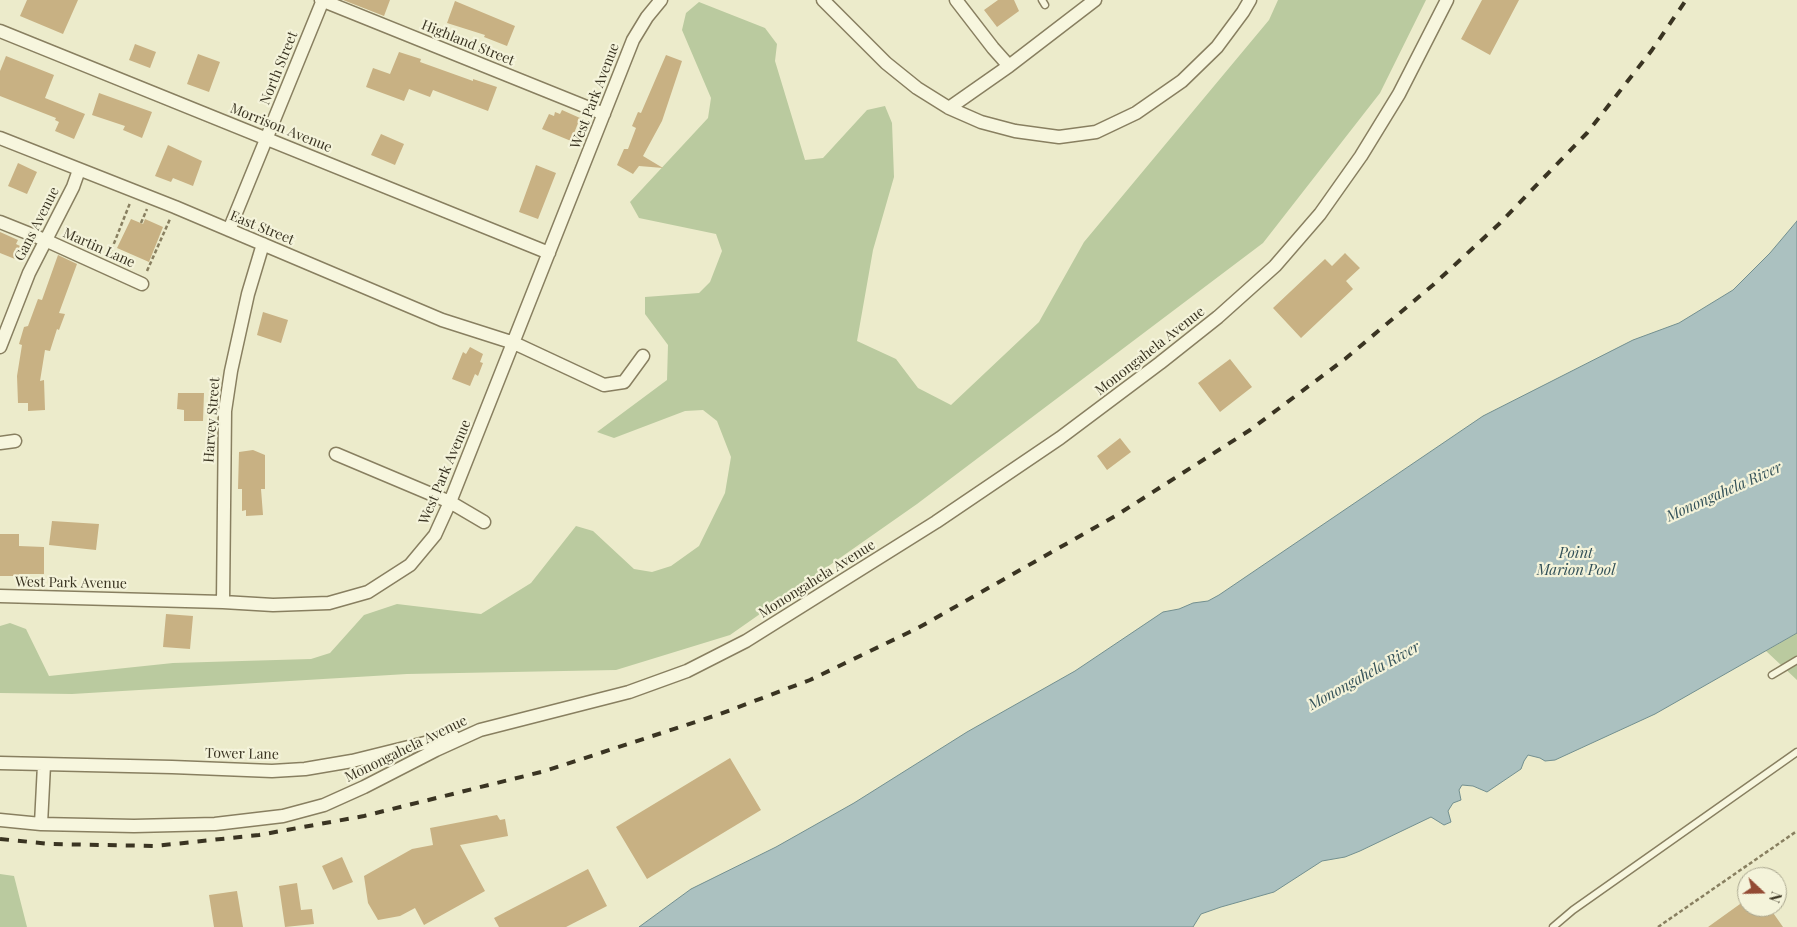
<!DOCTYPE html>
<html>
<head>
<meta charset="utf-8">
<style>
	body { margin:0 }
	#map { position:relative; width:1797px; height:927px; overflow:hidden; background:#ecebcb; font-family:"Playfair Display",serif }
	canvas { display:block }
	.north { position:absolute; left:1737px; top:867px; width:50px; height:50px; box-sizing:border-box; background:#f4f3da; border:1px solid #aaa790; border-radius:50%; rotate:111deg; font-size:14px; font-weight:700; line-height:20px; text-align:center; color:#3a3422 }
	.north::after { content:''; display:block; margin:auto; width:18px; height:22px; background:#934b34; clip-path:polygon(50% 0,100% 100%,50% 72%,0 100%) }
</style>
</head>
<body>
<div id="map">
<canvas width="1797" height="927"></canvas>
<div class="north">N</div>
</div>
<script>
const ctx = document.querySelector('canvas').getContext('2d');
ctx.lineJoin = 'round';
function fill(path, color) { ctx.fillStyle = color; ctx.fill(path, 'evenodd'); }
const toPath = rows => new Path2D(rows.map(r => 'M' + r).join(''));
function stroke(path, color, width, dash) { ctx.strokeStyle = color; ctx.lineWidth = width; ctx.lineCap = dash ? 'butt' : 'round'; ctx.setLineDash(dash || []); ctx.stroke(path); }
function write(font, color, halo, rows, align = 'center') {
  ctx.font = font + ' "Playfair Display",serif'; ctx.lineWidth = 4.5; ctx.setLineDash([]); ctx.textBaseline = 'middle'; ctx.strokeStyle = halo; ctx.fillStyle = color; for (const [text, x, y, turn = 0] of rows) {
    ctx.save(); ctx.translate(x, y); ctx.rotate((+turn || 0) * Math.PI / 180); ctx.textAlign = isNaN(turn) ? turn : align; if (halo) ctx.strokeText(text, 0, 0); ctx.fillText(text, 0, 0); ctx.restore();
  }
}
const green = toPath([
	[1278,0,1426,0,1380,93,1263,243,917,504,730,635,616,670,407,674,72,694,0,693,0,626,10,623,26,629,49,676,173,663,311,659,330,653,364,615,397,604,481,614,531,583,576,526,593,531,634,569,652,572,671,566,699,546,725,493,731,457,717,421,703,410,685,411,614,438,597,432,667,380,668,345,645,314,645,297,699,293,710,282,722,251,716,234,639,218,630,202,708,118,711,98,682,30,686,13,699,2,765,28,777,44,775,61,805,160,823,158,867,110,885,106,892,123,894,177,873,250,857,341,896,359,918,388,951,405,1039,322,1084,242,1269,20],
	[1797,633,1797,680,1766,651],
	[0,874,14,876,27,927,0,927]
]);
const water = toPath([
	[1797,221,1797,633,1655,714,1555,760,1545,761,1540,758,1528,755,1524,761,1521,769,1487,792,1473,786,1462,785,1459,790,1461,800,1453,803,1448,811,1451,822,1444,825,1431,817,1360,851,1345,857,1322,861,1274,892,1221,907,1201,914,1193,927,639,927,691,889,776,847,854,803,967,732,1075,671,1163,612,1179,609,1193,603,1208,601,1219,595,1483,416,1633,340,1679,323,1733,290,1770,253,1797,221]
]);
const building = toPath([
	[27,0,78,0,63,34,20,16],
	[343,0,390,0,384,16],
	[998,0,1014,0,1019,11,997,27,984,10],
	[1482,0,1519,0,1490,55,1461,39],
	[455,1,515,26,507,46,484,37,485,35,447,23],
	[135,44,156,52,150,68,129,60],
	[399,52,421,59,420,62,473,81,473,79,497,87,488,111,433,90,430,97,409,89,404,101,366,87,373,68,390,74],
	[198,54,220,62,209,92,187,84],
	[666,55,682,61,662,121,643,156,663,168,639,166,633,174,617,165,624,149,628,149,636,128,632,126,638,112,641,113],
	[6,56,54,75,45,98,85,114,74,139,55,131,59,122,55,120,56,118,0,96,0,71],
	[99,93,152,112,142,138,123,130,125,126,92,115],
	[562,110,580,118,571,141,542,129,549,114,554,116,555,112,560,114],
	[381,134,404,144,395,165,371,155],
	[168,145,202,161,193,186,173,178,171,182,155,176],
	[18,163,37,172,27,194,8,186],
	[536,165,556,173,538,219,519,212],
	[131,219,143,224,145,219,163,227,149,262,117,248],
	[0,232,18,240,16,244,20,246,15,259,0,253],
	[1345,253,1360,268,1346,281,1353,289,1301,338,1273,308,1325,259,1332,266],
	[58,255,77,264,59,313,65,314,59,330,57,329,50,351,45,350,40,381,44,380,45,410,28,411,28,403,18,403,17,376,22,345,19,344,24,327,28,326,38,299,42,300],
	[263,312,288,320,281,343,257,335],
	[470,347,483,354,480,362,483,363,478,376,475,374,470,386,452,379,463,352,466,354],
	[1230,359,1252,387,1220,412,1198,383],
	[178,393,204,393,203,421,184,421,184,410,177,409],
	[1120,438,1131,452,1107,470,1097,456],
	[253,450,265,455,265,489,261,489,263,515,246,516,246,510,242,511,242,489,238,489,239,452],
	[52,521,99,524,96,550,49,545],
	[0,534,19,534,19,546,44,547,44,574,19,574,19,576,0,576],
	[166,614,193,616,190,649,163,647],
	[730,758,761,810,647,879,616,827],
	[497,815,500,820,505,819,508,836,460,845,485,891,424,925,415,908,400,916,378,920,368,903,364,876,412,849,433,845,430,828],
	[342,857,353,882,333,890,322,866],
	[588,869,607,906,566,927,499,927,494,918],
	[297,883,301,910,312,909,314,924,285,927,279,886],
	[237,891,243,927,214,927,209,895],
	[1747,899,1747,907,1769,907,1783,927,1708,927]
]);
const path = toPath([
	[141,223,147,209],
	[109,256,130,203],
	[147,271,170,219],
	[1658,927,1797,831]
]);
const lane = toPath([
	[1042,0,1045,5],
	[1772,675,1797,660],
	[1553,927,1573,910,1797,752]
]);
const street = toPath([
	[321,0,604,114],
	[823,0,886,63,917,88,949,108,981,122,1015,131,1059,137,1096,132,1136,113,1182,81,1217,47,1243,12,1250,0],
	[956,0,993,48,1009,66],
	[0,31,549,253],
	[949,108,1009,66,1095,0],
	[0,138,175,207,442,320,514,343,604,385,624,382,643,356],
	[0,222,45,240,142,284],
	[229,230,323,0],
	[0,347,29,273,73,187,79,170],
	[0,443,15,441],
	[336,454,450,502,484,522],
	[0,596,223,602,273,605,329,603,368,592,410,565,435,535,450,502,633,40,647,17,661,0],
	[223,602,225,411,231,371,248,294,263,244],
	[0,763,172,767,272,771,305,769,352,761,453,736],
	[0,820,41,824,134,826,215,824,283,816,324,805,364,787,436,750,480,730,629,692,687,671,746,641,936,522,1060,438,1160,363,1218,317,1275,266,1320,214,1361,156,1399,94,1447,0],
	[41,824,44,765]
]);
const rail = toPath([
	[0,839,51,844,155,846,259,835,364,816,545,771,720,714,810,680,918,628,1117,515,1250,430,1345,359,1433,285,1499,224,1587,133,1652,50,1686,0]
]);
const streetNames = [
	["Highland Street",468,43,22],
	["North Street",279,68,-68],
	["West Park Avenue",595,96,-69],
	["Morrison Avenue",281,128,22],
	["Gans Avenue",37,224,-63],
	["East Street",262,228,22],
	["Martin Lane",99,248,24],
	["Monongahela Avenue",1150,351,-38],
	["Harvey Street",212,420,-86],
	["West Park Avenue",445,472,-67],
	["Monongahela Avenue",817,579,-32],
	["West Park Avenue",71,583,1],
	["Monongahela Avenue",406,749,-26],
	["Tower Lane",242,754,1]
];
const waterNames = [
	["Monongahela River",1724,492,-24],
	["Point",1576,553],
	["Marion Pool",1576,570],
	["Monongahela River",1364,676,-29]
];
fill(green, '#baca9f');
fill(water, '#abc1c0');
stroke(water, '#728f8f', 1);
fill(building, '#c8b183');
stroke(lane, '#887f60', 9);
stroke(street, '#887f60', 15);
stroke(path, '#887f60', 2.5, [4, 2.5]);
stroke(lane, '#f7f6de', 6);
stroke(street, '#f7f6de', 12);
stroke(rail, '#3a3422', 4, [9, 9]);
write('14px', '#3a3422', '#f4f3da', streetNames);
write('italic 15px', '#335158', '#f4f3da', waterNames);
</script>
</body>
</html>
